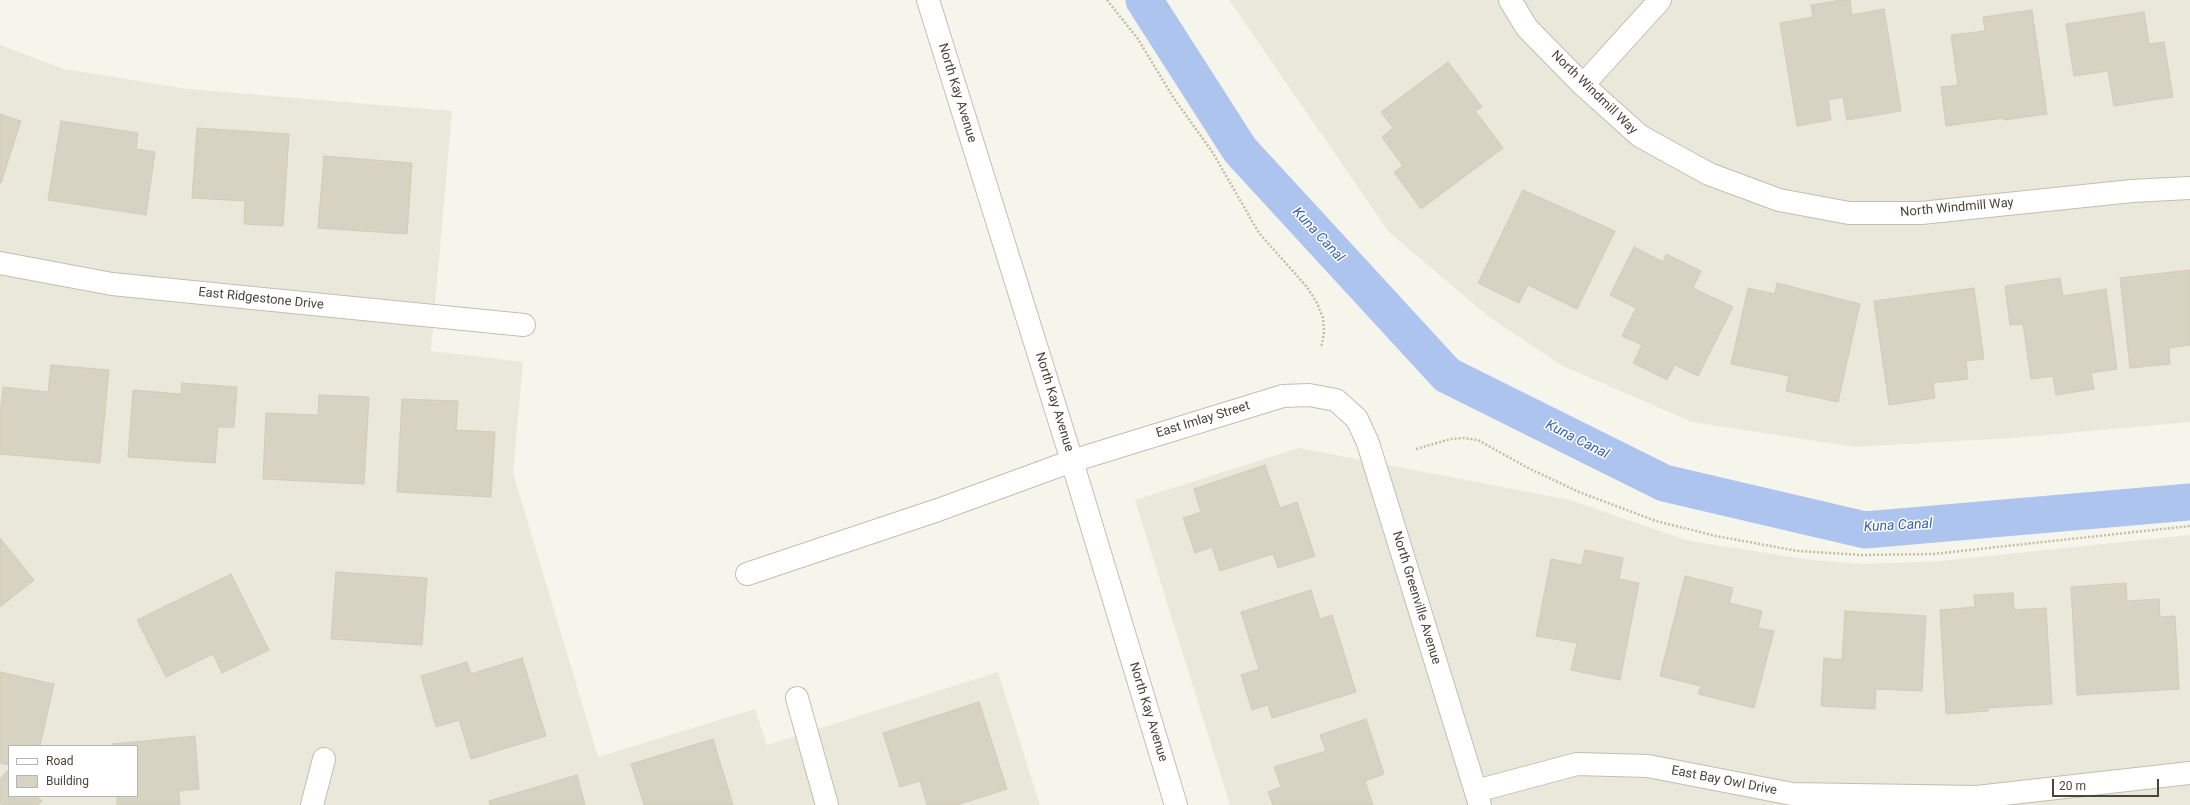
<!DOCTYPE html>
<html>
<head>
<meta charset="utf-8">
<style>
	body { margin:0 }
	#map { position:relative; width:2190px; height:805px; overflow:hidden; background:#f5f5ec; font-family:Roboto,sans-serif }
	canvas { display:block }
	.legend { position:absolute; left:8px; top:745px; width:130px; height:52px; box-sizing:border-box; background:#fff; border:1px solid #b7b5b0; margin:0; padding:5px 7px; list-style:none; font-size:12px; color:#4a473a }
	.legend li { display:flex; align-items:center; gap:8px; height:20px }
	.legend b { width:20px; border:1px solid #b7b5b0 }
	.scale { position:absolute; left:2052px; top:779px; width:107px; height:18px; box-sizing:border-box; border:2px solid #4a473a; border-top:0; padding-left:5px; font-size:12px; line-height:14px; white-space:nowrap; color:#4a473a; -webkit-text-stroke:3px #fff; paint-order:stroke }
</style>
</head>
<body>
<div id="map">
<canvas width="2190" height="805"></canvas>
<ul class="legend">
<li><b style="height:5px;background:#fff"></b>Road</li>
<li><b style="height:11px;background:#d6d3c2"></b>Building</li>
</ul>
<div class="scale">20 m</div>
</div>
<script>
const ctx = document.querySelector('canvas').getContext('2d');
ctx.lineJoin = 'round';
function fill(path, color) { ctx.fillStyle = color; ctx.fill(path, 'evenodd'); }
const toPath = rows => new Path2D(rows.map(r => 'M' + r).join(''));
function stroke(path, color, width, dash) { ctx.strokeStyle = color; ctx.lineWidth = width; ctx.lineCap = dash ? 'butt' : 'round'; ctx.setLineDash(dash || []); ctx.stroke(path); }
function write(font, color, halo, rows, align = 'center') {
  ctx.font = font + ' Roboto,sans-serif'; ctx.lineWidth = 3; ctx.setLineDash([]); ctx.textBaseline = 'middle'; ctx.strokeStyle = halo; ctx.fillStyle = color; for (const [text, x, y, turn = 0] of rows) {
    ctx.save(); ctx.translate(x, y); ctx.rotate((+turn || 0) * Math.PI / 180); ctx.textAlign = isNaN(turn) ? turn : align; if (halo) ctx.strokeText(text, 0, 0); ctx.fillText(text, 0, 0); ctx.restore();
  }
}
const residential = toPath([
	[1229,0,2190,0,2190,422,2012,438,1855,447,1692,422,1563,366,1489,317,1389,232],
	[0,45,64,69,188,89,452,111,431,351,523,362,513,473,598,757,755,709,767,745,998,672,1040,805,0,805],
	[9,746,137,746,137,796,9,796],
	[1299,448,1570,500,1689,541,1812,560,1862,564,1941,561,2190,535,2190,805,1230,805,1135,500]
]);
const canal = toPath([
	[1144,0,1240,150,1447,375,1664,483,1865,530,2190,502]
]);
const building = toPath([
	[1841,0,1850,0,1852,15,1884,9,1901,111,1847,120,1843,97,1828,100,1831,120,1797,126,1780,23,1813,17,1811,5,1841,0],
	[2032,10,2047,114,2004,120,2003,118,1946,126,1941,87,1958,85,1951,35,1985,31,1983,17,2032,10],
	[2144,12,2149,44,2164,42,2173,97,2114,106,2108,71,2074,76,2066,24,2144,12],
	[1448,62,1482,107,1475,111,1503,148,1421,209,1394,172,1403,166,1382,137,1393,128,1381,112,1448,62],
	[0,114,21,121,1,183,0,183,0,114],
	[61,121,138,133,136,149,155,152,146,215,48,200,61,121],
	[197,128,289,134,283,226,244,224,245,201,192,198,197,128],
	[324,156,412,163,407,234,318,228,324,156],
	[1523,190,1615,231,1577,309,1528,285,1519,303,1478,283,1523,190],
	[1634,247,1663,262,1666,254,1701,271,1693,288,1733,307,1698,376,1675,365,1667,380,1633,363,1642,345,1622,336,1636,308,1610,295,1634,247],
	[2190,270,2190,345,2169,348,2170,364,2130,368,2120,278,2190,270],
	[2060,278,2063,296,2106,289,2117,369,2091,373,2094,389,2056,395,2053,376,2031,379,2023,324,2010,325,2005,286,2060,278],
	[1777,283,1860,304,1838,402,1786,391,1789,376,1731,364,1748,288,1775,294,1777,283],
	[1974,288,1984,359,1966,361,1968,379,1933,383,1935,398,1889,405,1874,301,1974,288],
	[51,365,109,370,100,463,0,454,0,414,3,387,48,392,51,365],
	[182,383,237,387,234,427,218,427,215,463,128,457,133,390,181,394,182,383],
	[319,395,369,397,364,484,263,479,266,413,318,415,319,395],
	[402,399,458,401,456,430,495,432,491,497,397,492,402,399],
	[1265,465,1280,508,1297,502,1315,556,1278,568,1273,554,1220,571,1212,547,1195,553,1183,518,1201,512,1194,489,1265,465],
	[0,538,34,580,0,607,0,538],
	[1585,550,1623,558,1619,579,1639,583,1620,680,1571,670,1577,643,1536,636,1551,559,1582,565,1585,550],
	[336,572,427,578,422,645,331,639,336,572],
	[231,574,269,650,222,673,213,654,166,677,137,620,231,574],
	[1685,576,1733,588,1729,603,1762,611,1758,628,1774,631,1754,708,1698,694,1701,686,1660,676,1685,576],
	[2126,583,2127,601,2159,599,2160,617,2175,616,2179,689,2077,695,2071,587,2126,583],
	[1311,590,1320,619,1332,615,1356,692,1272,718,1268,705,1252,710,1241,675,1259,669,1241,612,1311,590],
	[2013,593,2014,610,2046,608,2052,704,1988,708,1988,711,1946,714,1940,610,1975,607,1974,595,2013,593],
	[1845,611,1926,616,1922,691,1876,689,1875,709,1821,706,1824,658,1842,660,1845,611],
	[522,658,546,736,471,759,459,720,436,727,421,676,467,662,471,674,522,658],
	[0,672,54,684,40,746,9,746,9,765,0,763,0,672],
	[979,702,1007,789,957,805,927,805,920,781,900,787,883,733,979,702],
	[1366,719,1384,774,1365,781,1373,805,1273,805,1268,792,1281,787,1274,767,1326,751,1320,735,1366,719],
	[195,736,199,789,179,791,180,805,117,805,117,796,137,796,137,746,113,746,112,744,195,736],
	[713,739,733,805,644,805,631,764,713,739],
	[7,771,9,773,9,796,36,796,42,801,38,805,2,805,0,803,0,779,7,771],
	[577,775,585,805,490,805,489,801,577,775]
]);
const path = toPath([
	[1107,0,1138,39,1173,97,1213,153,1259,233,1307,287,1317,303,1323,318,1324,333,1321,348],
	[1416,449,1451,439,1464,438,1478,440,1528,468,1579,492,1656,521,1716,536,1798,551,1862,555,1933,554,2190,526]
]);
const minor = toPath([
	[928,0,1072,461,1176,805],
	[1510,0,1527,28,1583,85,1640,136,1709,174,1779,200,1849,213,1921,213,2132,191,2190,188],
	[1583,85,1660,0],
	[0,263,112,284,524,325],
	[747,574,938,510,1072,461,1283,396,1309,395,1336,400,1357,419,1368,443,1480,805],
	[797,698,827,805],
	[1476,791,1577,764,1648,766,1792,794,1977,797,2190,773],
	[312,805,324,759]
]);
const streetNames = [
	["North Kay Avenue",957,93,73],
	["North Windmill Way",1594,93,44],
	["North Windmill Way",1957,208,-5],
	["East Ridgestone Drive",261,299,6],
	["North Kay Avenue",1054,402,73],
	["East Imlay Street",1203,420,-17],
	["North Greenville Avenue",1416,598,73],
	["North Kay Avenue",1148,712,73],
	["East Bay Owl Drive",1724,781,11]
];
const waterNames = [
	["Kuna Canal",1318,235,47],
	["Kuna Canal",1577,440,27],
	["Kuna Canal",1898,526,-3]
];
fill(residential, '#e9e8db');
stroke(canal, '#adc4ee', 37);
fill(building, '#d6d3c2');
stroke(building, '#d1cdb6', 1);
stroke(minor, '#c1bfaf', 24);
stroke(path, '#c2bea1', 2.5, [2, 2]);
stroke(minor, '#fff', 22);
write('13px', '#4a473a', '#fff', streetNames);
write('italic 14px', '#3761b1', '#fff', waterNames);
</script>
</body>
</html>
